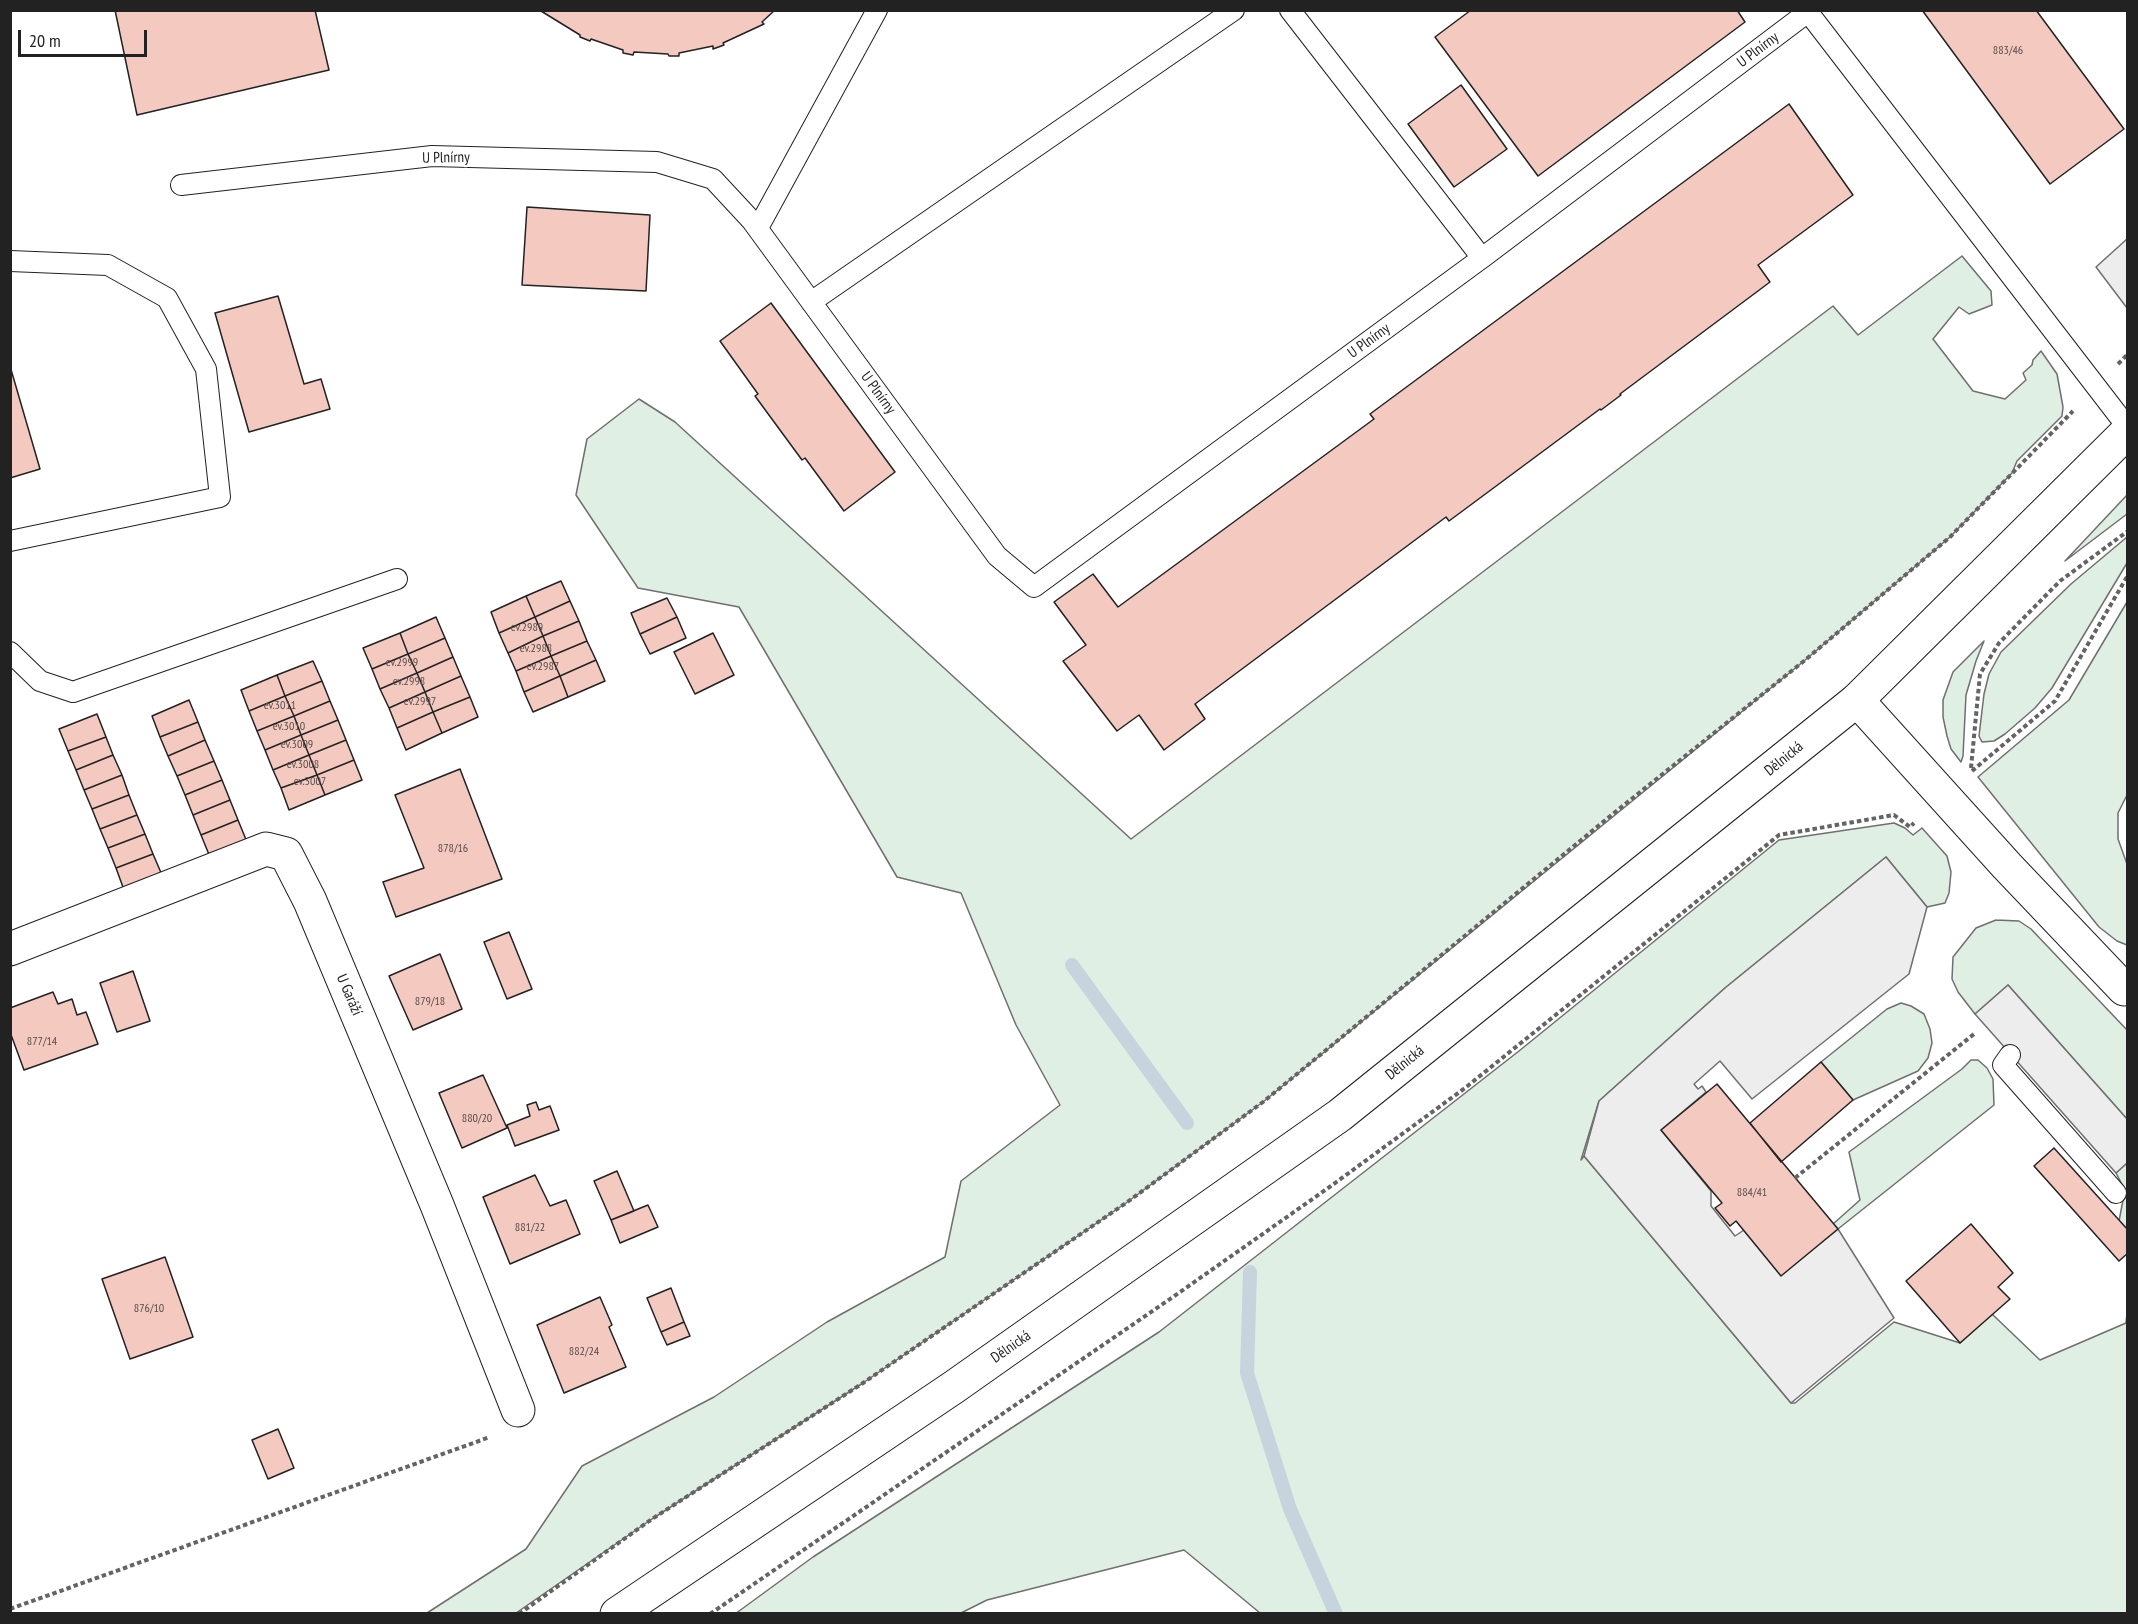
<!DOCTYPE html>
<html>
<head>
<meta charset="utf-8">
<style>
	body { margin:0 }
	#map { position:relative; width:2138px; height:1624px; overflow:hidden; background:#fff; font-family:"PT Sans Narrow",sans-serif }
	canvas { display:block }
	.frame { position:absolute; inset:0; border:12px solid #222; pointer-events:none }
	.scale { position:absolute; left:18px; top:30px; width:129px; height:27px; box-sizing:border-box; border:3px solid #222; border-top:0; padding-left:8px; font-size:18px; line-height:21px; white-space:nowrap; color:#222; -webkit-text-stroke:4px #fff; paint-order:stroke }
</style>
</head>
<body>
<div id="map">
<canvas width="2138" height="1624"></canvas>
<div class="frame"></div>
<div class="scale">20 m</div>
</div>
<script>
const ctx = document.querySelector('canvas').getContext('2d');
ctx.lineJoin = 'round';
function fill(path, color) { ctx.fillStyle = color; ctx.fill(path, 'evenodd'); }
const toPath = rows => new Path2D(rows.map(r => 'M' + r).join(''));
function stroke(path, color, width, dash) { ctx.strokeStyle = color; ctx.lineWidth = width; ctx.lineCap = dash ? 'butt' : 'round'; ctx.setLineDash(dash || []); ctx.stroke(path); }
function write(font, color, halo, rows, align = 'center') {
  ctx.font = font + ' "PT Sans Narrow",sans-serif'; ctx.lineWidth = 4.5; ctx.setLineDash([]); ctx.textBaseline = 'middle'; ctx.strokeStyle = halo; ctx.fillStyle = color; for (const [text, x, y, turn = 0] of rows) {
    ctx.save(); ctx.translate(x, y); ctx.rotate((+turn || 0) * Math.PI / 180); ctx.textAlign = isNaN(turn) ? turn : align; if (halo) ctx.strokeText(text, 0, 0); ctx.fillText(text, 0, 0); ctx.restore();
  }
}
const green = toPath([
	[1962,256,1991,291,1992,305,1969,314,1959,307,1933,339,1973,391,2005,399,2026,380,2023,373,2032,365,2033,360,2041,351,2057,374,2063,407,2062,416,2017,461,2012,473,1950,537,1804,661,1263,1102,1126,1203,863,1383,652,1519,516,1613,427,1613,526,1549,582,1466,714,1397,827,1322,945,1257,961,1181,1060,1105,1016,1025,961,893,897,877,739,607,638,588,576,495,587,439,639,399,675,422,1131,839,1833,306,1858,335,1962,256],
	[2127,495,2127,514,2065,561,2127,495],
	[2127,537,2127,563,2052,688,2035,708,2005,734,1994,741,1982,742,1979,736,1984,694,1989,674,2001,652,2071,584,2127,537],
	[2127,602,2128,793,2118,813,2118,839,2127,864,2127,945,2117,941,2099,927,1978,777,2069,700,2127,602],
	[1984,641,1976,661,1966,695,1963,756,1961,762,1951,749,1947,736,1943,717,1943,700,1953,672,1984,641],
	[1894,823,1905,828,1913,835,1922,828,1947,856,1951,872,1949,893,1945,903,1927,907,1886,857,1725,988,1599,1101,1581,1160,1584,1156,1791,1403,1795,1403,1894,1322,1960,1343,1992,1314,2040,1360,2126,1323,2127,1313,2127,1613,1260,1613,1184,1550,987,1600,961,1613,735,1614,813,1557,1159,1332,1519,1051,1779,840,1894,823],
	[1996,920,2019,921,2031,929,2127,1030,2127,1119,2008,985,1975,1014,1958,992,1952,979,1953,957,1976,928,1996,920],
	[1901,1003,1911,1006,1924,1014,1930,1029,1932,1043,1928,1058,1918,1071,1853,1100,1821,1062,1887,1009,1901,1003],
	[1971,1060,1978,1060,1987,1068,1993,1079,1994,1105,1838,1229,1833,1224,1860,1200,1849,1152,1962,1069,1971,1060],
	[2127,1163,2127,1230,2119,1221,2125,1190,2116,1173,2127,1163]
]);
const parking = toPath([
	[2127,239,2128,308,2127,308,2096,267,2127,239],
	[1886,857,1927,907,1909,974,1752,1099,1720,1061,1694,1084,1698,1089,1702,1086,1706,1092,1661,1130,1711,1191,1711,1206,1735,1236,1744,1230,1781,1275,1838,1229,1894,1318,1791,1403,1584,1156,1599,1101,1725,988,1886,857],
	[2008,985,2127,1119,2127,1163,2116,1173,1975,1014,2008,985]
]);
const stream = toPath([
	[1072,965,1187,1123],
	[1250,1272,1247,1373,1290,1509,1336,1614]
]);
const building = toPath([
	[115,10,315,10,329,70,137,115,115,10],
	[775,10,762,22,764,24,723,43,724,45,713,49,713,46,679,53,679,56,669,56,668,54,634,52,633,55,623,53,623,50,591,39,590,41,580,37,580,35,541,11,775,10],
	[1471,10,1737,10,1745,22,1538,176,1435,37,1471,10],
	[1922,10,2036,10,2124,129,2050,184,1922,10],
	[1461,85,1507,149,1454,187,1408,124,1461,85],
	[1789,104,1853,195,1758,265,1770,282,1620,394,1621,395,1601,410,1600,409,1449,521,1446,517,1195,704,1205,719,1164,750,1139,715,1117,731,1063,661,1086,645,1054,602,1093,574,1118,607,1374,419,1370,414,1789,104],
	[527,207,650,215,646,291,522,285,527,207],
	[278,296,304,384,321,379,330,409,249,432,215,313,278,296],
	[771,303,895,472,844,511,805,458,802,460,755,396,758,394,720,341,771,303],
	[10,366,40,469,10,478,10,366],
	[561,581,570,601,535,617,526,596,561,581],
	[526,596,535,617,499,633,491,612,526,596],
	[667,598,677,617,640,634,631,613,667,598],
	[570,601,579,621,543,636,535,617,570,601],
	[436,617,445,638,408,654,400,633,436,617],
	[535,617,543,636,508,653,499,633,535,617],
	[677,617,686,638,650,654,640,634,677,617],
	[579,621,587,641,551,656,543,636,579,621],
	[400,633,408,654,372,669,363,648,400,633],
	[713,633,734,675,695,694,674,652,713,633],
	[543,636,551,656,516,671,508,653,543,636],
	[445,638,453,657,417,673,408,654,445,638],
	[587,641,596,660,560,676,551,656,587,641],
	[408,654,417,673,380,689,372,669,408,654],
	[551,656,560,676,524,692,516,671,551,656],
	[453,657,461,676,425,692,417,673,453,657],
	[596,660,605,681,568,697,560,676,596,660],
	[313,661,322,681,285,696,277,675,313,661],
	[417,673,425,692,389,708,380,689,417,673],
	[277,675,285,696,249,711,241,690,277,675],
	[461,676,470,697,433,712,425,692,461,676],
	[560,676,568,697,533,712,524,692,560,676],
	[322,681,330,701,294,716,285,696,322,681],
	[425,692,433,712,397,728,389,708,425,692],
	[285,696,294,716,257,731,249,711,285,696],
	[470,697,478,717,442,733,433,712,470,697],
	[189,700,198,722,160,737,152,716,189,700],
	[330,701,338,720,301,735,294,716,330,701],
	[433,712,442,733,406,750,397,728,433,712],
	[97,714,106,737,68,751,59,729,97,714],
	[294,716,301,735,265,750,257,731,294,716],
	[338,720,346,740,309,755,301,735,338,720],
	[198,722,205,740,168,756,160,737,198,722],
	[301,735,309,755,273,770,265,750,301,735],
	[106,737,113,755,76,770,68,751,106,737],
	[205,740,214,761,177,776,168,756,205,740],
	[346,740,354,760,317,775,309,755,346,740],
	[113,755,122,775,84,790,76,770,113,755],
	[309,755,317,775,281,788,273,770,309,755],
	[354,760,362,780,325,795,317,775,354,760],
	[214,761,222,780,185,795,177,776,214,761],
	[460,769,502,879,396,917,383,882,424,868,395,795,460,769],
	[122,775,129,795,92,809,84,790,122,775],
	[317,775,325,795,289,810,281,788,317,775],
	[222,780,230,800,193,815,185,795,222,780],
	[129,795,137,815,100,829,92,809,129,795],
	[230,800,238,820,201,835,193,815,230,800],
	[137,815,145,834,108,848,100,829,137,815],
	[238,820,247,842,210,857,201,835,238,820],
	[145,834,153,854,116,868,108,848,145,834],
	[153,854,162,875,124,890,116,868,153,854],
	[509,932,532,989,507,999,484,942,509,932],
	[440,954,462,1009,413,1030,389,976,440,954],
	[133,971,150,1021,117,1032,100,983,133,971],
	[53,992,58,1004,72,999,77,1015,86,1012,98,1044,24,1070,10,1032,10,1008,53,992],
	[1821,1062,1853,1100,1781,1162,1750,1123,1821,1062],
	[483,1075,507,1128,462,1148,439,1093,483,1075],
	[1717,1084,1838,1229,1781,1276,1736,1221,1730,1226,1715,1208,1722,1203,1661,1130,1717,1084],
	[536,1102,539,1110,550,1106,559,1130,515,1146,507,1125,530,1116,527,1105,536,1102],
	[2054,1148,2128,1230,2128,1253,2119,1261,2034,1166,2054,1148],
	[617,1171,634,1211,611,1220,594,1181,617,1171],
	[535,1175,550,1206,566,1200,580,1234,510,1264,483,1197,535,1175],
	[648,1205,658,1227,620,1243,611,1220,648,1205],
	[1971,1224,2013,1273,1998,1287,2010,1299,1960,1343,1906,1281,1971,1224],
	[165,1257,193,1337,130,1359,102,1279,165,1257],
	[671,1288,684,1322,661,1332,647,1298,671,1288],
	[600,1297,612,1325,609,1327,626,1367,564,1393,537,1325,600,1297],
	[684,1322,690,1336,667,1345,661,1332,684,1322],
	[278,1429,294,1468,268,1479,252,1440,278,1429]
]);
const path = toPath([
	[2118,364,2128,354],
	[1971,768,1980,674,1999,643,2060,581,2128,531],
	[1972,771,2055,701,2128,575],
	[1795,1178,1974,1034],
	[10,1609,490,1437],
	[519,1614,652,1519,863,1383,1126,1203,1263,1102,1614,813,1804,661,1950,537,2073,411],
	[710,1614,1173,1297,1331,1186,1465,1088,1779,835,1894,815,1910,827,1914,823]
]);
const service = toPath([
	[1290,10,1482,258,1808,12,2128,428],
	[181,185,432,156,657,162,713,179,752,221,997,556,1034,587,1482,258],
	[758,228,877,10],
	[10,261,108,265,167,298,206,369,220,497,10,541],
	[811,302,1234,10],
	[10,652,40,681,73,692,397,579],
	[2010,1055,2003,1065,2116,1193]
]);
const minor = toPath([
	[1857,700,2007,866,2124,989],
	[10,949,266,849,286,854,310,901,437,1205,518,1410]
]);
const tertiary = toPath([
	[617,1614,954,1387,1340,1115,1857,700,2128,431]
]);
const numberNames = [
	["883/46",2008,51],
	["ev.2989",527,628],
	["ev.2988",536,649],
	["ev.2999",402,663],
	["ev.2987",543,667],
	["ev.2998",409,682],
	["ev.2997",420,702],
	["ev.3011",280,706],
	["ev.3010",289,727],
	["ev.3009",297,745],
	["ev.3008",303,765],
	["ev.3007",310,782],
	["878/16",453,849],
	["879/18",430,1002],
	["877/14",42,1042],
	["880/20",477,1119],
	["884/41",1752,1193],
	["881/22",530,1228],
	["876/10",149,1309],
	["882/24",584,1352]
];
const streetNames = [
	["U Plnírny",1758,50,-37],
	["U Plnírny",446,158,-1],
	["U Plnírny",1369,341,-36],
	["U Plnírny",878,393,54],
	["Dělnická",1784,759,-39],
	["U Garáží",349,995,67],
	["Dělnická",1405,1063,-39],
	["Dělnická",1011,1347,-35]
];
fill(green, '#e0efe3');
stroke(green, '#6f6f6f', 1.5);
fill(parking, '#ededed');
stroke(parking, '#6f6f6f', 1.5);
stroke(stream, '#c7d3dd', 14);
fill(building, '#f3c9c0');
stroke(building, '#222', 1.5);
stroke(service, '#222', 22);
stroke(minor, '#222', 35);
stroke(tertiary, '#222', 35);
stroke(path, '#646464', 4, [4.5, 3]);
stroke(service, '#fff', 20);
stroke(minor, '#fff', 33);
stroke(tertiary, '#fff', 33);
write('12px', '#564c4a', null, numberNames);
write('15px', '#222', '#fff', streetNames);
</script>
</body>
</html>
